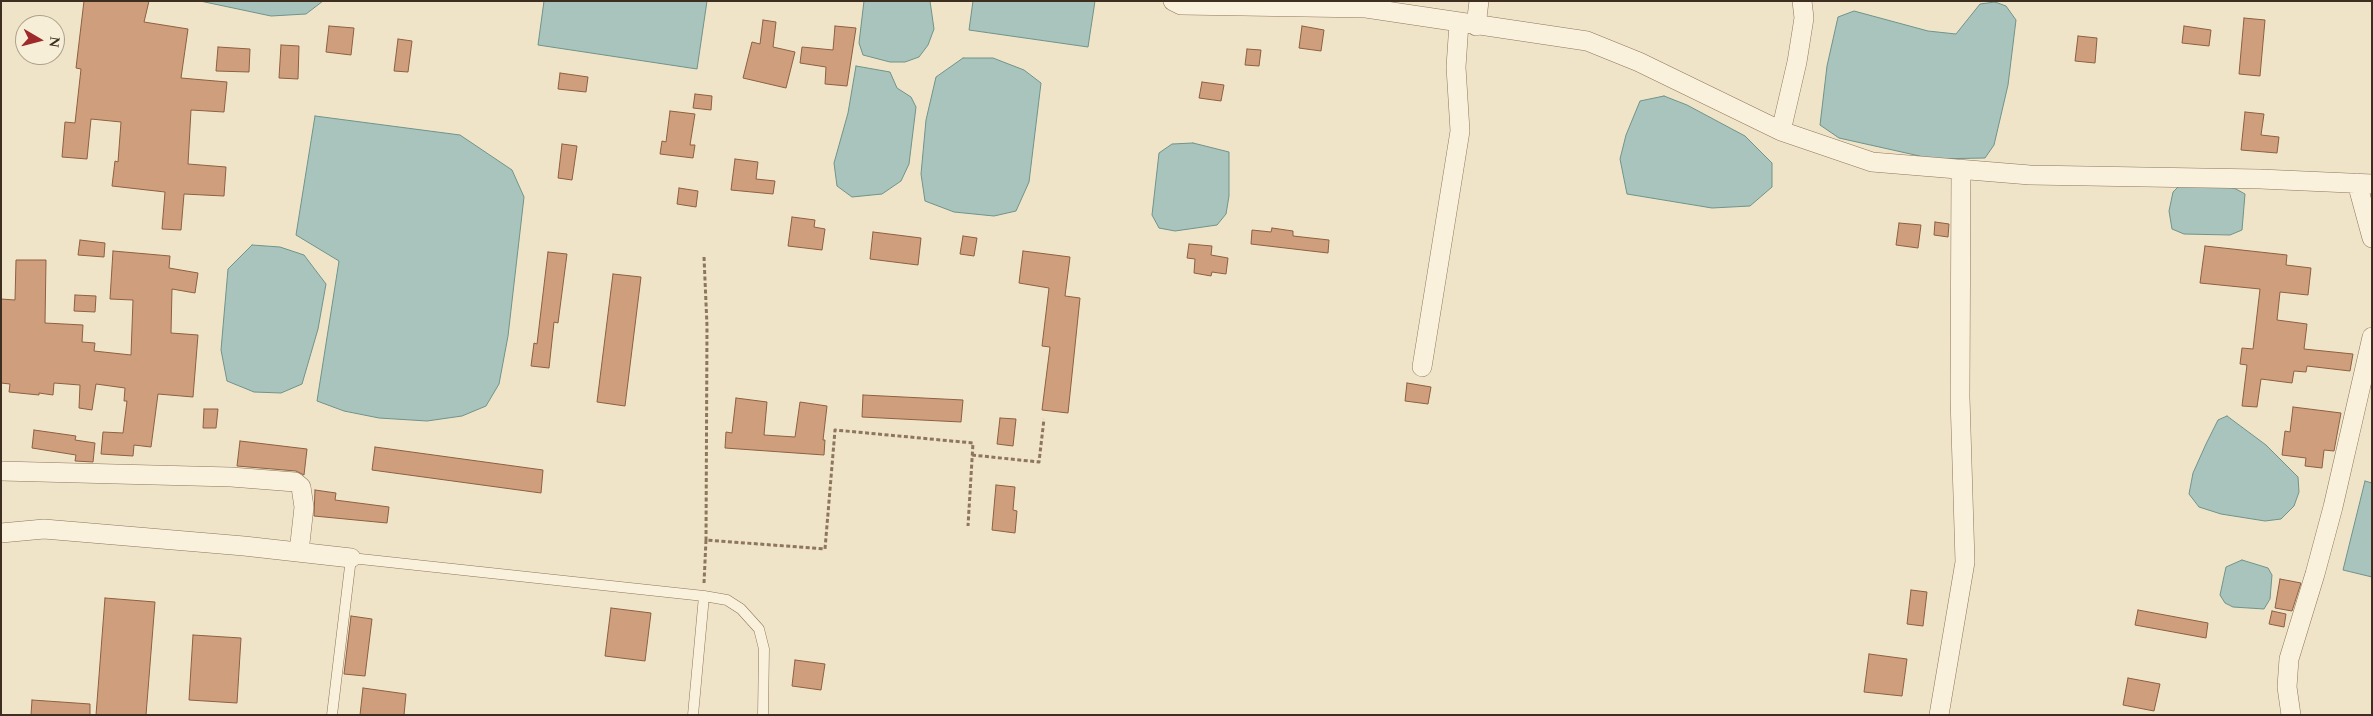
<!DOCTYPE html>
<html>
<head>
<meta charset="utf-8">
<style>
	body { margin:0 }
	#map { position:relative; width:2373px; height:716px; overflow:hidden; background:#f0e4c8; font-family:Spectral,serif }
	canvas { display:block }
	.frame { position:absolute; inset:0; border:2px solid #3d2e20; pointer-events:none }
	.north { position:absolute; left:15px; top:15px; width:50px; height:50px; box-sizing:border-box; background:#f7eed8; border:1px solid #ada18e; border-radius:50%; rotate:98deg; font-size:14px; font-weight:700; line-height:20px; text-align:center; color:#3d2e20 }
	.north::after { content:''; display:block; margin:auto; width:18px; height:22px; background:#9e2a2b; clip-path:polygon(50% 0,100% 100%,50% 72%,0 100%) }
</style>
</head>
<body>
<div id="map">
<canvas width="2373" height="716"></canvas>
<div class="frame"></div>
<div class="north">N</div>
</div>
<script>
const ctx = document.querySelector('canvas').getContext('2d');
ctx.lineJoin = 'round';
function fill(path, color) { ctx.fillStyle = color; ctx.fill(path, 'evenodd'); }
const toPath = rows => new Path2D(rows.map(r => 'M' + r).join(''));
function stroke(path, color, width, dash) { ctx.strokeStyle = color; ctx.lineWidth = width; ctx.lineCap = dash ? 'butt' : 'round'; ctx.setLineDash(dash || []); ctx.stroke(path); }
const water = toPath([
	[200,1,323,1,306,14,271,16,200,1],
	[544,1,707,1,697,69,538,45,544,1],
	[864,1,930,1,934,29,928,45,919,57,905,62,890,62,863,55,859,43,864,1],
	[973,1,1095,1,1088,47,969,30,973,1],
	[1995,2,2006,6,2016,20,2008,85,1994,145,1985,158,1933,159,1839,138,1820,125,1827,66,1838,17,1854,11,1928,31,1956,34,1980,4,1995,2],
	[963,58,993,58,1024,70,1041,83,1029,182,1016,211,994,216,954,212,925,201,921,174,926,120,936,77,963,58],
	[856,66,890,72,897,88,911,97,916,107,909,164,901,181,882,194,852,197,837,186,834,163,848,113,856,66],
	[1664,96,1687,105,1745,136,1772,163,1772,187,1750,206,1712,208,1627,194,1620,159,1626,135,1640,101,1664,96],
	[315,116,460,135,512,170,524,197,508,336,499,384,486,406,462,416,427,421,379,418,344,411,317,401,339,261,296,235,315,116],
	[1193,143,1229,152,1229,196,1226,214,1217,225,1175,231,1159,228,1152,215,1159,153,1172,144,1193,143],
	[2182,183,2204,184,2234,188,2245,194,2242,230,2230,235,2184,234,2172,229,2169,211,2173,192,2182,183],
	[252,245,280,247,304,255,326,284,318,329,302,384,281,393,254,392,227,381,221,350,228,269,252,245],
	[2227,416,2266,445,2298,477,2299,492,2294,506,2281,519,2265,521,2221,514,2199,507,2189,494,2193,473,2206,444,2218,420,2227,416],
	[2365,481,2372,483,2372,577,2343,570,2365,481],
	[2242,560,2268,568,2272,575,2270,599,2264,609,2233,607,2225,603,2220,595,2226,567,2242,560]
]);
const building = toPath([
	[84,1,149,1,144,22,188,29,181,78,227,82,224,112,191,110,188,164,226,167,224,196,184,194,181,230,162,229,165,192,112,186,115,161,118,162,121,122,91,119,87,159,62,157,65,122,75,123,81,69,76,68,84,1],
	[2244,18,2265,20,2260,76,2239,74,2244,18],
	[763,20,776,22,773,47,795,52,786,88,743,78,752,42,760,44,763,20],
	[329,26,354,28,351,55,326,52,329,26],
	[835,26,856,28,847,86,825,84,826,67,800,63,802,47,833,50,835,26],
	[1302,26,1324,30,1321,51,1299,48,1302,26],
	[2184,26,2211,30,2209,46,2182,43,2184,26],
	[2078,36,2097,38,2095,63,2075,61,2078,36],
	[398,39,412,41,408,72,394,71,398,39],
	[281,45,299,46,298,79,279,78,281,45],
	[218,47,250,49,249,72,216,71,218,47],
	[1247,49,1261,50,1259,66,1245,65,1247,49],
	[560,73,588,77,586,92,558,89,560,73],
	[1202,82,1224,85,1221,101,1199,98,1202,82],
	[695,94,712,96,711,110,693,108,695,94],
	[670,111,695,114,690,145,695,145,693,158,660,154,662,141,666,142,670,111],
	[2245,112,2264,114,2261,135,2279,137,2277,153,2241,150,2245,112],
	[562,144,577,146,572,180,558,178,562,144],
	[735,159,758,162,756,179,775,181,773,194,731,190,735,159],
	[679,188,698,191,696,207,677,204,679,188],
	[792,217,815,220,814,227,825,229,822,250,788,246,792,217],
	[1935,222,1949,224,1948,237,1934,235,1935,222],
	[1899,223,1921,225,1918,248,1896,245,1899,223],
	[1272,228,1293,231,1293,236,1329,240,1328,253,1251,244,1252,230,1271,232,1272,228],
	[873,232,921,238,918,265,870,259,873,232],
	[963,236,977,238,974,256,960,254,963,236],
	[80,240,105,243,104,257,78,255,80,240],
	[1189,244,1212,246,1211,255,1228,258,1226,274,1212,272,1211,276,1194,273,1195,259,1187,258,1189,244],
	[2205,246,2287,255,2286,265,2311,268,2308,295,2280,292,2277,320,2307,324,2304,349,2353,354,2350,371,2307,366,2306,372,2294,371,2292,383,2261,379,2257,407,2242,406,2247,365,2240,364,2242,348,2253,349,2260,289,2200,283,2205,246],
	[113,251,170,256,169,268,198,273,195,293,172,289,171,333,198,335,193,397,158,394,151,447,134,445,133,456,101,454,103,432,123,433,127,401,124,401,125,388,96,384,92,410,79,408,80,385,54,383,53,395,39,393,39,395,9,392,10,384,1,383,1,299,15,300,16,260,46,260,45,323,83,325,82,342,95,343,94,351,131,355,133,300,110,299,113,251],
	[1023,251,1070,257,1065,296,1080,298,1068,413,1042,410,1050,347,1042,346,1049,288,1019,283,1023,251],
	[548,252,567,254,558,323,554,322,549,368,531,366,534,343,537,344,548,252],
	[613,274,641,277,625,406,597,402,613,274],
	[75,295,96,296,95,312,74,311,75,295],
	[1407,383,1431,387,1428,404,1405,401,1407,383],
	[863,395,963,400,961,422,862,417,863,395],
	[736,398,767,402,764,435,795,437,800,402,827,406,823,440,825,440,824,455,725,448,726,432,732,433,736,398],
	[2293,407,2341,413,2334,451,2324,450,2322,468,2305,466,2306,458,2282,455,2285,431,2290,432,2293,407],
	[204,409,218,409,216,428,203,428,204,409],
	[1000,418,1016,419,1013,446,997,444,1000,418],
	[34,430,76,436,75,440,95,443,93,462,75,461,76,455,32,448,34,430],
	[240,441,307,449,304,475,296,471,237,466,240,441],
	[375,447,543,470,541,493,372,470,375,447],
	[996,485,1015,487,1013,510,1017,511,1015,533,992,530,996,485],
	[315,490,336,493,335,500,389,507,387,523,314,516,315,490],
	[2280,579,2301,583,2292,611,2275,608,2280,579],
	[1911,590,1927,592,1923,626,1907,624,1911,590],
	[105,598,155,602,146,715,96,715,105,598],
	[611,608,651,613,645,661,605,656,611,608],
	[2138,610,2208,623,2206,638,2135,625,2138,610],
	[2272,611,2286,614,2284,627,2269,624,2272,611],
	[351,616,372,619,365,676,344,674,351,616],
	[193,635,241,638,237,703,189,700,193,635],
	[1869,654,1907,659,1902,696,1864,692,1869,654],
	[795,660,825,664,821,690,792,686,795,660],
	[2128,678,2160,684,2154,711,2123,705,2128,678],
	[363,688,406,694,404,715,360,715,363,688],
	[32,700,90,704,90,715,31,715,32,700]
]);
const path = toPath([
	[704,257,707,326,706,540],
	[972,455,1039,462,1044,419],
	[704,583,706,540,825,549,835,430,973,443,968,526]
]);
const lane = toPath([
	[332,715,351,558,704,596,727,600,741,609,759,629,764,649,763,715],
	[693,715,704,596]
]);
const street = toPath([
	[1173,1,1181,5,1366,8,1587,41,1639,62,1781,131,1872,162,2030,175,2260,179,2372,184],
	[1476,26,1479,1],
	[1781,131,1797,62,1804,18,1802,1],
	[2357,183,2372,238],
	[1422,367,1460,131,1456,67,1459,23],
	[1,471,231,477,295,482,301,487,304,507,299,552],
	[1,533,44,529,244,546,351,558],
	[1939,715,1965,562,1960,397,1961,169],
	[2291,715,2287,687,2289,659,2315,574,2333,507,2372,337]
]);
fill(water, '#a9c4bc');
stroke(water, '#6f938a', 1);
fill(building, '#cf9f7d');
stroke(building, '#8d5f41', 1);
stroke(lane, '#8d765c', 11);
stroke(street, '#8d765c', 20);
stroke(path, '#8d765c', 3, [4, 2.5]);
stroke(lane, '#faf1dc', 10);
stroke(street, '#faf1dc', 19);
</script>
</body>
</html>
